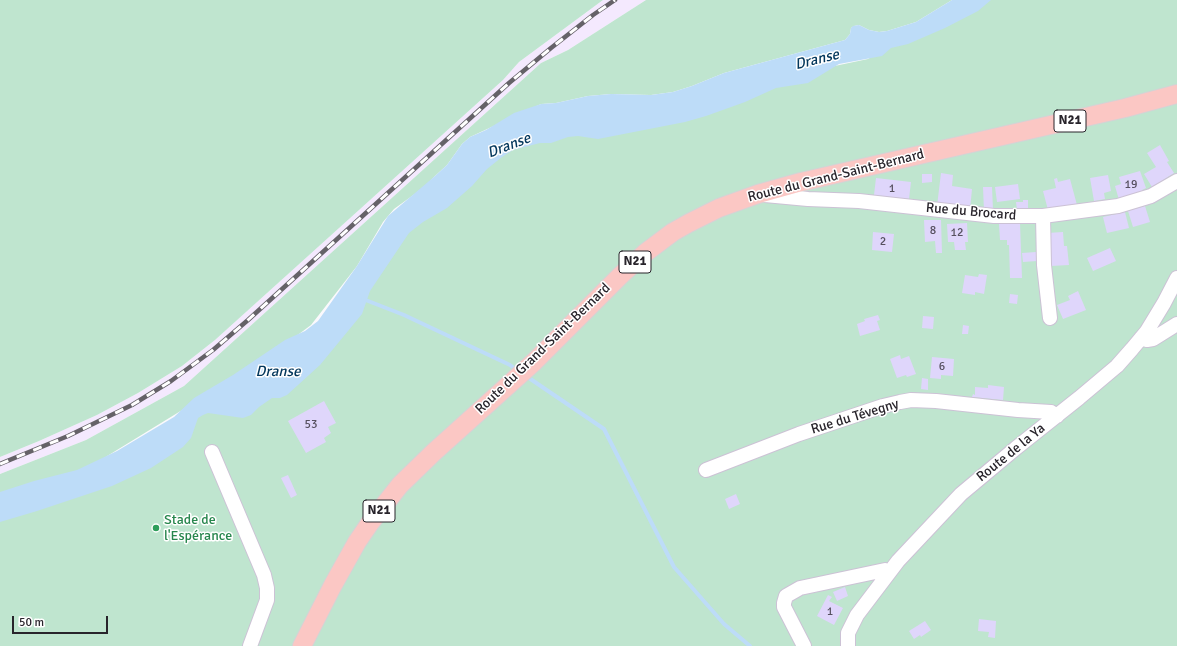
<!DOCTYPE html>
<html>
<head>
<meta charset="utf-8">
<style>
	body { margin:0 }
	#map { position:relative; width:1177px; height:646px; overflow:hidden; background:#fbf9fd; font-family:Signika,sans-serif }
	canvas { display:block }
	.scale { position:absolute; left:12px; top:616px; width:96px; height:18px; box-sizing:border-box; border:2px solid #28242b; border-top:0; padding-left:5px; font-size:12px; line-height:14px; white-space:nowrap; color:#28242b; -webkit-text-stroke:3px #fff; paint-order:stroke }
</style>
</head>
<body>
<div id="map">
<canvas width="1177" height="646"></canvas>
<div class="scale">50 m</div>
</div>
<script>
const ctx = document.querySelector('canvas').getContext('2d');
ctx.lineJoin = 'round';
function fill(path, color) { ctx.fillStyle = color; ctx.fill(path, 'evenodd'); }
const toPath = rows => new Path2D(rows.map(r => 'M' + r).join(''));
function stroke(path, color, width, dash) { ctx.strokeStyle = color; ctx.lineWidth = width; ctx.lineCap = dash ? 'butt' : 'round'; ctx.setLineDash(dash || []); ctx.stroke(path); }
function write(font, color, halo, rows, align = 'center') {
  ctx.font = font + ' Signika,sans-serif'; ctx.lineWidth = 3; ctx.setLineDash([]); ctx.textBaseline = 'middle'; ctx.strokeStyle = halo; ctx.fillStyle = color; for (const [text, x, y, turn = 0] of rows) {
    ctx.save(); ctx.translate(x, y); ctx.rotate((+turn || 0) * Math.PI / 180); ctx.textAlign = isNaN(turn) ? turn : align; if (halo) ctx.strokeText(text, 0, 0); ctx.fillText(text, 0, 0); ctx.restore();
  }
}
const built = toPath([
	[603,0,646,0,568,50,541,63,184,386,86,440,0,474,0,457,39,441,97,415,138,393,182,366,215,340,503,80,519,62]
]);
const green = toPath([
	[0,0,603,0,519,62,503,80,215,340,182,366,138,393,97,415,39,441,0,457],
	[646,0,952,0,916,22,887,31,879,32,869,30,859,25,854,26,851,28,850,34,845,40,724,73,692,86,673,92,651,95,611,94,588,96,556,103,541,104,470,137,462,144,447,165,435,176,423,188,394,209,383,222,357,266,311,325,267,358,86,469,0,495,0,474,86,440,184,386,541,63,568,50],
	[960,0,1177,0,1177,646,0,646,0,507,103,478,210,405,299,359,471,159,586,118,868,59]
]);
const water = toPath([
	[952,0,991,0,978,11,945,28,908,44,891,48,882,56,839,64,808,83,776,88,745,102,706,116,685,122,598,139,578,136,568,137,551,143,540,143,513,150,502,157,487,169,472,186,447,208,423,222,409,233,370,291,362,314,320,365,287,395,280,398,272,398,259,407,251,415,243,418,208,413,203,415,198,418,191,438,183,447,151,468,112,486,37,511,0,522,0,492,34,481,77,470,117,451,174,417,194,398,233,375,285,340,305,331,318,321,357,266,388,216,435,176,447,165,462,144,470,137,486,130,514,113,541,104,556,103,588,96,611,94,651,95,673,92,692,86,724,73,845,40,850,34,851,28,853,26,859,25,869,30,879,32,887,31,916,22]
]);
const stream = toPath([
	[363,299,404,315,510,365,518,371],
	[526,376,604,429,674,567,724,624,750,646]
]);
const building = toPath([
	[1160,145,1169,161,1167,162,1174,173,1152,187,1144,174,1156,167,1147,153],
	[1140,171,1146,188,1142,190,1143,192,1119,200,1115,186,1121,184,1119,177],
	[941,173,953,175,952,186,972,189,970,210,937,206],
	[922,174,932,174,932,182,922,183],
	[1108,175,1111,191,1104,193,1105,199,1094,201,1090,178],
	[876,178,911,182,909,199,874,195],
	[1057,178,1058,182,1070,179,1077,205,1048,210,1043,191,1056,188,1054,179],
	[1018,184,1020,199,997,202,995,187],
	[983,187,992,187,993,210,984,211],
	[1023,200,1028,200,1028,210,1017,210,1016,202,1023,202],
	[1145,206,1150,222,1133,227,1128,211],
	[1125,212,1129,228,1107,233,1103,217],
	[924,220,941,220,942,253,936,253,935,241,925,242],
	[967,223,968,242,965,242,966,250,955,250,954,242,948,242,947,224],
	[1020,223,1022,278,1010,278,1009,245,1007,245,1007,240,1000,240,999,224],
	[873,232,894,234,892,252,872,250],
	[1063,232,1064,246,1067,246,1069,265,1051,266,1047,233],
	[1110,248,1116,261,1093,271,1087,258],
	[1036,252,1037,261,1023,262,1022,253],
	[979,274,987,275,984,294,975,292,975,295,962,293,965,275,978,277],
	[1078,291,1086,310,1063,319,1057,305,1070,300,1068,296],
	[1010,294,1018,295,1017,304,1009,303],
	[878,315,880,320,877,321,880,330,860,336,857,324,865,321,864,319],
	[923,316,934,317,933,329,922,328],
	[963,325,969,326,968,334,962,334],
	[900,355,901,359,909,356,916,374,907,377,906,375,897,378,890,359],
	[932,357,954,359,953,376,941,375,941,379,930,378],
	[922,378,928,379,928,390,921,389],
	[988,385,1004,387,1003,400,972,397,973,394,975,395,975,387,988,388],
	[324,401,336,423,328,427,331,433,324,438,326,442,306,453,288,421],
	[288,475,297,495,291,498,281,478],
	[736,494,740,504,729,509,725,499],
	[845,587,848,596,837,601,833,592],
	[828,595,832,597,829,601,843,608,834,625,817,616],
	[979,619,996,621,995,638,988,637,989,632,978,631],
	[925,621,931,630,921,637,920,635,914,639,909,631]
]);
const minor = toPath([
	[765,195,808,199,859,201,994,216,1043,216,1118,206,1151,196,1177,181],
	[1043,216,1044,265,1050,318],
	[1141,338,1147,340,1153,339,1177,324],
	[212,452,264,575,267,588,267,600,250,646],
	[706,470,799,434,883,406,900,402,911,400,936,401,1018,410,1051,412,1057,416],
	[804,646,784,607,784,603,786,596,800,588,885,570,889,572],
	[848,646,848,633,857,615,898,561,961,494,1016,448,1079,398,1117,366,1132,349,1147,331,1164,303,1177,278]
]);
const major = toPath([
	[302,646,333,585,357,542,370,523,400,485,434,452,534,362,620,276,645,253,673,232,689,223,719,208,758,194,801,182,1125,108,1177,94]
]);
const rail = toPath([
	[0,464,68,436,132,405,171,381,213,350,248,320,509,83,551,48,593,15,615,0]
]);
const markers = [
	[156,528,4,"#2e9e5b"]
];
const numberNames = [
	["19",1131,185],
	["1",892,189],
	["8",933,231],
	["12",957,233],
	["2",883,242],
	["6",942,367],
	["53",311,425],
	["1",830,612]
];
const shields = [
	[1070,121,32],
	[635,262,32],
	[379,511,32]
];
const shieldNames = [
	["N21",1070,121],
	["N21",635,262],
	["N21",379,511]
];
const streetNames = [
	["Route du Grand-Saint-Bernard",836,176,-14],
	["Rue du Brocard",971,212,5],
	["Route du Grand-Saint-Bernard",543,349,-44],
	["Rue du Tévegny",855,417,-17],
	["Route de la Ya",1011,453,-39]
];
const leisureNames = [
	["Stade de",164,520],
	["l'Espérance",164,536]
];
const waterNames = [
	["Dranse",817,60,-14],
	["Dranse",509,146,-21],
	["Dranse",278,372]
];
fill(built, '#f4e9fe');
fill(green, '#bfe5cf');
fill(water, '#bddcf8');
stroke(stream, '#bddcf8', 4);
fill(building, '#dfd6fb');
stroke(minor, '#ccc2d5', 16);
stroke(major, '#d4d3d5', 20);
stroke(minor, '#fff', 14);
stroke(major, '#fbc7c4', 18);
stroke(rail, '#656268', 4.5);
stroke(rail, '#fff', 3, [9]);
for (const [x, y, r, color] of markers) { const dot = new Path2D(); dot.arc(x, y, r, 0, 2 * Math.PI); ctx.fillStyle = color; ctx.fill(dot); stroke(dot, '#fff', 1.5); }
write('12px', '#56505f', null, numberNames);
for (const [x, y, w] of shields) { const box = new Path2D(); box.roundRect(x - w / 2, y - 11, w, 22, 3); ctx.fillStyle = '#fff'; ctx.fill(box); stroke(box, '#28242b', 1); }
write('bold 13px', '#28242b', null, shieldNames);
write('14px', '#28242b', '#fff', streetNames);
write('14px', '#27864d', '#fff', leisureNames, 'left');
write('italic 15px', '#03375c', '#fff', waterNames);
</script>
</body>
</html>
